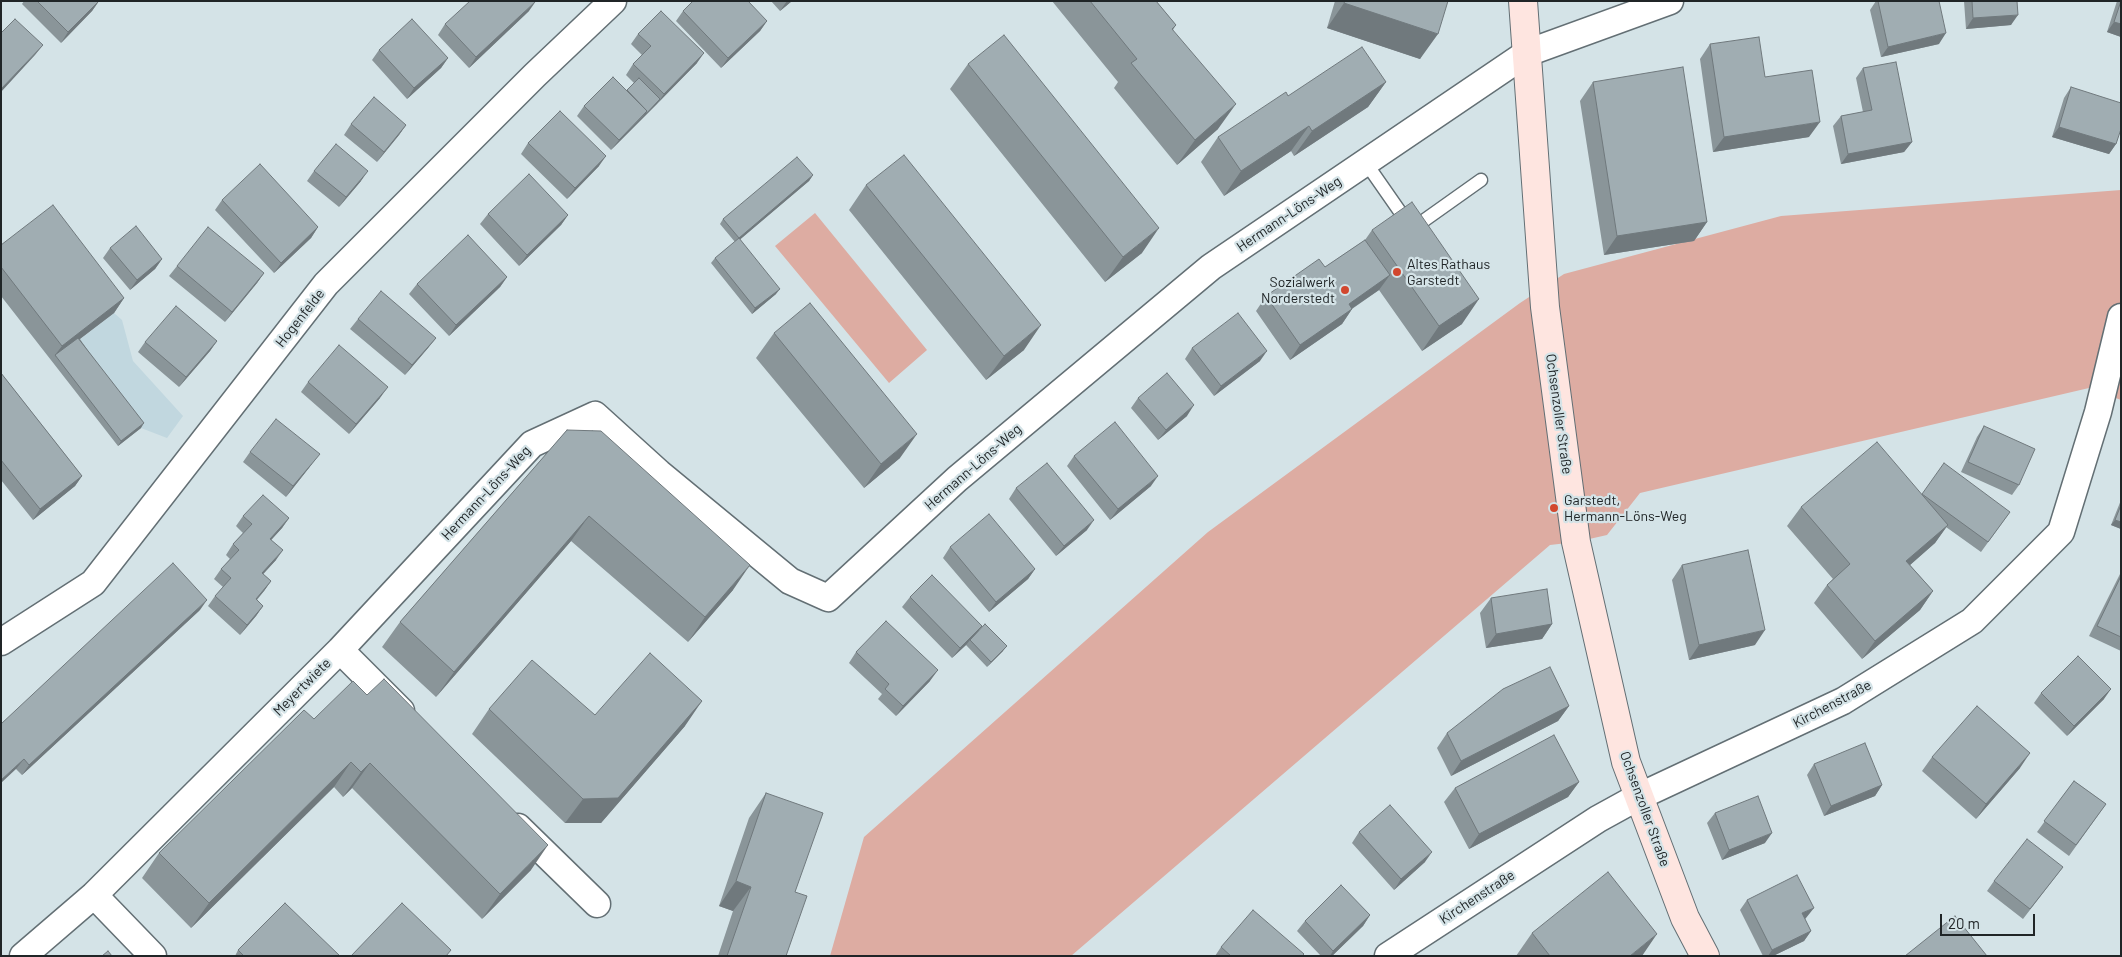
<!DOCTYPE html>
<html>
<head>
<meta charset="utf-8">
<style>
	body { margin:0 }
	#map { position:relative; width:2122px; height:957px; overflow:hidden; background:#d4e3e7; font-family:Barlow,sans-serif }
	canvas { display:block }
	.frame { position:absolute; inset:0; border:2px solid #202527; pointer-events:none }
	.scale { position:absolute; left:1940px; top:914px; width:95px; height:22px; box-sizing:border-box; border:2px solid #202527; border-top:0; padding-left:6px; font-size:15px; line-height:18px; white-space:nowrap; color:#202527; -webkit-text-stroke:4px #d4e3e7; paint-order:stroke }
</style>
</head>
<body>
<div id="map">
<canvas width="2122" height="957"></canvas>
<div class="frame"></div>
<div class="scale">20 m</div>
</div>
<script>
const ctx = document.querySelector('canvas').getContext('2d');
ctx.lineJoin = 'round';
function fill(path, color) { ctx.fillStyle = color; ctx.fill(path, 'evenodd'); }
const toPath = rows => new Path2D(rows.map(r => 'M' + r).join(''));
function stroke(path, color, width, dash) { ctx.strokeStyle = color; ctx.lineWidth = width; ctx.lineCap = dash ? 'butt' : 'round'; ctx.setLineDash(dash || []); ctx.stroke(path); }
function write(font, color, halo, rows, align = 'center') {
  ctx.font = font + ' Barlow,sans-serif'; ctx.lineWidth = 4.5; ctx.setLineDash([]); ctx.textBaseline = 'middle'; ctx.strokeStyle = halo; ctx.fillStyle = color; for (const [text, x, y, turn = 0] of rows) {
    ctx.save(); ctx.translate(x, y); ctx.rotate((+turn || 0) * Math.PI / 180); ctx.textAlign = isNaN(turn) ? turn : align; if (halo) ctx.strokeText(text, 0, 0); ctx.fillText(text, 0, 0); ctx.restore();
  }
}
const built = toPath([
	[114,313,122,320,133,361,183,416,167,438,141,428,75,343]
]);
const green = toPath([
	[2121,190,2121,400,2089,388,1640,493,1607,535,1576,542,1550,545,1071,956,830,956,864,837,1208,532,1520,303,1564,274,1781,216],
	[815,213,927,350,889,383,775,246]
]);
const lane = toPath([
	[1366,163,1412,229,1481,180]
]);
const street = toPath([
	[1,642,93,583,326,284,535,75,613,1],
	[340,650,401,711],
	[518,827,597,904],
	[94,895,153,956],
	[23,956,94,895,340,650,532,444,595,415,659,473,790,581,828,598,957,479,1211,267,1527,53,1670,1],
	[1388,956,1598,819,1638,797,1843,701,1972,621,2061,532,2098,412,2121,317]
]);
const secondary = toPath([
	[1523,1,1545,307,1576,542,1626,762,1685,918,1705,956]
]);
const wall = toPath([
	[24,1,99,1,92,11,61,43,22,4],
	[771,1,792,1,780,11],
	[1052,1,1156,1,1176,25,1173,30,1218,129,1177,165,1114,88,1118,82],
	[1335,1,1448,1,1420,59,1327,28],
	[1876,1,1878,1,1939,44,1881,57,1870,10],
	[1964,1,2017,1,2011,25,1966,29],
	[2117,1,2121,1,2121,37,2107,32],
	[529,11,469,68,438,35,445,24],
	[683,11,767,21,760,31,721,68,676,21],
	[638,34,697,63,611,150,577,116,584,106,627,90,634,83,626,75,633,64,642,55,631,44],
	[1710,44,1765,77,1809,137,1713,152,1700,59],
	[379,50,448,58,441,68,407,99,372,60],
	[968,64,1142,253,1105,282,950,89],
	[1863,68,1912,142,1904,152,1841,164,1833,126,1841,116,1863,112,1856,78],
	[1386,82,1368,107,1294,156,1291,151,1224,196,1201,162,1218,137,1288,96],
	[1593,82,1707,222,1694,241,1604,255,1580,101],
	[2071,87,2116,144,2109,154,2052,137,2064,98],
	[351,124,406,125,399,135,377,162,344,135],
	[528,143,599,166,567,199,521,154],
	[314,171,361,181,339,207,307,181],
	[813,175,809,181,740,239,776,294,752,314,711,263,715,258,735,242,720,224,723,219],
	[866,185,1024,350,986,380,849,210],
	[222,200,318,227,311,238,274,273,215,210],
	[488,214,568,215,561,225,519,266,480,224],
	[1372,230,1462,324,1422,351,1379,290,1352,309,1342,324,1290,360,1256,311,1266,296,1325,267,1365,240],
	[1,245,124,298,114,313,80,339,141,428,118,446,1,296],
	[110,248,162,259,155,269,130,290,103,258],
	[177,266,264,273,257,283,225,322,169,276],
	[507,277,500,287,449,336,409,294,417,284],
	[358,319,436,338,428,348,405,375,350,329],
	[774,333,900,458,864,488,756,358],
	[217,341,210,351,179,387,138,352,145,342],
	[1192,348,1260,361,1214,396,1185,359],
	[1,373,82,476,75,486,33,520,1,480],
	[308,382,380,398,349,434,301,392],
	[1138,398,1187,416,1158,440,1131,408],
	[1984,426,2019,485,2012,495,1961,472,1977,437],
	[567,430,733,590,688,642,571,541,436,697,382,647,400,622],
	[250,452,312,464,286,497,243,462],
	[1074,456,1151,486,1110,520,1067,466],
	[1016,488,1087,530,1056,556,1009,499],
	[1922,494,2010,512,1981,552,1946,527,1935,543,1910,565,1933,591,1920,610,1862,659,1814,603,1827,585,1833,579,1787,526,1801,507],
	[2121,500,2121,529,2111,525],
	[243,516,289,518,282,528,271,540,276,560,263,574,271,581,264,591,257,600,263,606,256,616,240,635,208,606,215,596,223,587,214,579,221,569,230,559,226,555,233,544,243,533,236,526],
	[950,547,1035,569,1028,579,989,612,943,558],
	[1682,565,1755,645,1689,660,1672,580],
	[2121,572,2121,651,2089,636],
	[910,597,979,630,1003,651,987,667,966,645,952,658,902,607],
	[1491,598,1552,624,1542,639,1486,648,1480,613],
	[200,610,22,775,16,769,1,724],
	[856,652,930,681,896,716,878,699,882,694,849,663],
	[2041,693,2104,699,2067,736,2034,703],
	[1569,706,1558,721,1451,776,1437,748,1447,733],
	[489,709,595,715,685,726,601,823,565,823,472,734],
	[314,719,531,870,482,919,352,788,343,797,334,787,191,928,142,878,159,853],
	[1932,757,2020,768,1976,819,1922,771],
	[1814,764,1882,785,1875,796,1824,816,1807,775],
	[2074,781,2106,804,2069,856,2037,832],
	[1579,782,1568,797,1469,849,1444,802,1455,788],
	[766,793,795,892,786,956,718,956,733,911,719,906,749,818],
	[1715,813,1765,843,1722,860,1707,823],
	[1359,832,1425,862,1394,890,1352,843],
	[2063,867,2023,919,1987,891,1994,881],
	[1747,900,1806,918,1805,919,1811,931,1804,941,1773,956,1763,956,1740,910],
	[1370,915,1363,926,1332,956,1321,956,1297,931,1305,921],
	[1532,933,1642,956,1516,956],
	[1221,947,1302,956,1215,956],
	[238,950,340,956,235,956]
]);
const shadedWall = toPath([
	[99,1,92,11,61,43,68,32],
	[536,1,529,11,469,68,476,57],
	[787,1,792,1,780,11],
	[1344,3,1438,34,1420,59,1327,28],
	[2018,15,2011,25,1966,29,1973,18],
	[767,21,760,31,721,68,728,58],
	[2114,22,2121,24,2121,37,2107,32],
	[1946,33,1939,44,1881,57,1888,47],
	[43,45,35,55,1,92,1,89],
	[704,53,697,63,657,104,664,94],
	[448,58,441,68,407,99,414,88],
	[1386,82,1368,107,1294,156,1312,131],
	[660,99,657,104,611,150,619,140],
	[1236,104,1218,129,1177,165,1195,140],
	[1820,122,1809,137,1713,152,1724,137],
	[406,125,399,135,377,162,384,152],
	[1309,126,1291,151,1224,196,1241,171],
	[2059,127,2116,144,2109,154,2052,137],
	[1912,142,1904,152,1841,164,1848,154],
	[606,156,599,166,567,199,575,188],
	[368,171,361,181,339,207,346,197],
	[813,175,809,181,736,243,739,238],
	[568,215,561,225,519,266,527,255],
	[1707,222,1694,241,1604,255,1617,236],
	[318,227,311,238,274,273,281,263],
	[1159,228,1142,253,1105,282,1123,257],
	[162,259,155,269,130,290,137,280],
	[264,273,257,283,225,322,232,312],
	[1390,275,1379,290,1338,318,1349,304],
	[507,277,500,287,449,336,456,325],
	[780,289,776,294,752,314,755,308],
	[124,298,114,313,56,357,55,355,62,346],
	[1479,299,1462,324,1422,351,1439,326],
	[1352,309,1342,324,1290,360,1300,345],
	[1041,325,1024,350,986,380,1004,356],
	[436,338,428,348,405,375,412,365],
	[217,341,210,351,179,387,186,377],
	[1267,351,1260,361,1214,396,1221,386],
	[388,387,380,398,349,434,356,424],
	[1194,405,1187,416,1158,440,1166,430],
	[144,423,141,428,118,446,121,441],
	[917,434,900,458,864,488,881,464],
	[320,454,312,464,286,497,293,486],
	[82,476,75,486,33,520,40,509],
	[1158,476,1151,486,1110,520,1118,509],
	[589,516,571,541,436,697,454,672],
	[289,518,282,528,263,549,270,539],
	[1094,520,1087,530,1056,556,1064,546],
	[2115,520,2121,522,2121,529,2111,525],
	[1948,525,1935,543,1893,580,1906,561],
	[283,550,276,560,255,583,262,573],
	[750,565,733,590,688,642,705,617],
	[1035,569,1028,579,989,612,996,602],
	[271,581,264,591,248,609,256,599],
	[1933,591,1920,610,1862,659,1875,641],
	[207,600,200,610,22,775,29,765],
	[263,606,256,616,240,635,247,625],
	[1552,624,1542,639,1486,648,1496,634],
	[982,626,975,636,970,640,966,645,952,658,960,648],
	[1765,630,1755,645,1689,660,1699,645],
	[1007,646,1003,651,987,667,991,662],
	[938,670,930,681,896,716,903,706],
	[2111,689,2104,699,2067,736,2074,726],
	[702,701,685,726,601,823,565,823,583,799],
	[1569,706,1558,721,1451,776,1461,761],
	[2030,753,2020,768,1976,819,1986,804],
	[24,759,16,769,1,783,1,780],
	[351,762,334,787,191,928,209,903],
	[370,763,352,788,343,797,361,772],
	[1579,782,1568,797,1469,849,1479,834],
	[1882,785,1875,796,1824,816,1831,806],
	[1772,833,1765,843,1722,860,1729,850],
	[548,845,531,870,482,919,500,894],
	[1432,852,1425,862,1394,890,1401,879],
	[736,881,751,887,733,911,719,906],
	[1814,908,1806,918,1795,924,1802,913],
	[1370,915,1363,926,1332,956,1330,956,1333,951],
	[1811,931,1804,941,1773,956,1768,956,1772,950],
	[1657,934,1642,956,1630,956]
]);
const building = toPath([
	[37,1,99,1,68,32,37,1],
	[470,1,536,1,476,57,445,24,470,1],
	[693,1,748,1,767,21,728,58,683,11,693,1],
	[1090,1,1156,1,1176,25,1172,29,1236,104,1195,140,1131,63,1137,59,1090,1],
	[1345,1,1448,1,1438,34,1344,3,1345,1],
	[1878,1,1939,1,1946,33,1888,47,1878,1],
	[1972,1,2017,1,2018,15,1973,18,1972,1],
	[2121,1,2121,24,2114,22,2121,1],
	[661,11,704,53,664,94,633,64,651,46,638,34,661,11],
	[15,19,43,45,1,89,1,33,15,19],
	[412,19,448,58,414,88,379,50,412,19],
	[1004,35,1159,228,1123,257,968,64,1004,35],
	[1759,37,1765,77,1812,70,1820,122,1724,137,1710,44,1759,37],
	[1362,47,1386,82,1312,131,1309,126,1241,171,1218,137,1286,92,1288,96,1362,47],
	[1896,62,1912,142,1848,154,1841,116,1872,110,1863,68,1896,62],
	[1683,67,1707,222,1617,236,1593,82,1683,67],
	[613,77,647,111,619,140,584,106,613,77],
	[639,78,660,99,644,116,647,111,627,90,639,78],
	[2071,87,2121,103,2121,129,2116,144,2059,127,2071,87],
	[374,97,406,125,384,152,351,124,374,97],
	[560,111,606,156,575,188,528,143,560,111],
	[336,144,368,171,346,197,314,171,336,144],
	[904,155,1041,325,1004,356,866,185,904,155],
	[797,157,813,175,739,238,780,289,755,308,715,258,739,238,723,219,797,157],
	[260,164,318,227,281,263,222,200,260,164],
	[529,174,568,215,527,255,488,214,529,174],
	[1412,202,1479,299,1439,326,1372,230,1412,202],
	[53,205,124,298,62,346,1,267,1,245,53,205],
	[136,226,162,259,137,280,110,248,136,226],
	[208,227,264,273,232,312,177,266,208,227],
	[468,235,507,277,456,325,417,284,468,235],
	[1365,240,1390,275,1349,304,1352,309,1300,345,1266,296,1319,259,1325,267,1365,240],
	[381,291,436,338,412,365,358,319,381,291],
	[810,303,917,434,881,464,774,333,810,303],
	[176,306,217,341,186,377,145,342,176,306],
	[1238,313,1267,351,1221,386,1192,348,1238,313],
	[78,338,144,423,121,441,55,355,78,338],
	[339,345,388,387,356,424,308,382,339,345],
	[1,373,82,476,40,509,1,460,1,373],
	[1167,373,1194,405,1166,430,1138,398,1167,373],
	[276,419,320,454,293,486,250,452,276,419],
	[1115,422,1158,476,1118,509,1074,456,1115,422],
	[1984,426,2035,449,2019,485,1968,462,1984,426],
	[567,430,601,431,750,565,705,617,589,516,454,672,400,622,567,430],
	[1877,442,1948,525,1906,561,1933,591,1875,641,1827,585,1850,564,1801,507,1877,442],
	[1047,463,1094,520,1064,546,1016,488,1047,463],
	[1944,463,2010,512,1988,542,1922,494,1944,463],
	[263,495,289,518,270,539,283,550,262,573,271,581,256,599,263,606,247,625,215,596,231,578,221,569,239,550,233,544,252,524,243,516,263,495],
	[2121,505,2121,522,2115,520,2121,505],
	[989,514,1035,569,996,602,950,547,989,514],
	[1748,550,1765,630,1699,645,1682,565,1748,550],
	[173,563,207,600,29,765,24,759,1,780,1,724,173,563],
	[932,575,982,626,960,648,910,597,932,575],
	[2121,576,2121,637,2097,626,2121,576],
	[1547,589,1552,624,1496,634,1491,598,1547,589],
	[886,621,938,670,903,706,885,689,889,684,856,652,886,621],
	[985,624,1007,646,991,662,970,640,985,624],
	[650,653,702,701,618,798,583,799,489,709,532,660,595,715,650,653],
	[2078,656,2111,689,2074,726,2041,693,2078,656],
	[1550,667,1569,706,1461,761,1447,733,1503,689,1550,667],
	[384,679,548,845,500,894,370,763,361,772,351,762,209,903,159,853,304,710,314,719,353,681,367,695,384,679],
	[1977,706,2030,753,1986,804,1932,757,1977,706],
	[1554,735,1579,782,1479,834,1455,788,1554,735],
	[1865,743,1882,785,1831,806,1814,764,1865,743],
	[2074,781,2106,804,2076,845,2044,821,2074,781],
	[766,793,823,813,795,892,807,896,786,956,727,956,751,887,736,881,766,793],
	[1758,796,1772,833,1729,850,1715,813,1758,796],
	[1390,805,1432,852,1401,879,1359,832,1390,805],
	[2027,839,2063,867,2030,909,1994,881,2027,839],
	[1608,872,1657,934,1630,956,1550,956,1532,933,1608,872],
	[1797,875,1814,908,1802,913,1811,931,1772,950,1747,900,1797,875],
	[1341,885,1370,915,1333,951,1305,921,1341,885],
	[285,903,340,956,244,956,238,950,285,903],
	[402,903,451,950,446,956,351,956,402,903],
	[1253,910,1304,954,1302,956,1231,956,1221,947,1253,910],
	[1955,916,1987,956,1905,956,1955,916],
	[108,951,112,956,102,956,108,951]
]);
const markers = [
	[1397,272,5,"#d2472e"],
	[1345,290,5,"#d2472e"],
	[1554,508,5,"#d2472e"]
];
const streetNames = [
	["Hermann-Löns-Weg",1289,214,-34],
	["Hogenfelde",300,318,-52],
	["Ochsenzoller Straße",1559,414,82],
	["Hermann-Löns-Weg",973,467,-41],
	["Hermann-Löns-Weg",486,493,-47],
	["Meyertwiete",302,687,-45],
	["Kirchenstraße",1832,704,-28],
	["Ochsenzoller Straße",1645,809,70],
	["Kirchenstraße",1477,897,-33]
];
const poiNames = [
	["Altes Rathaus",1407,264],
	["Garstedt",1407,280],
	["Sozialwerk",1335,282,"right"],
	["Norderstedt",1335,298,"right"],
	["Garstedt,",1564,500],
	["Hermann-Löns-Weg",1564,516]
];
fill(built, '#c1d7df');
fill(green, '#ddaca2');
stroke(lane, '#636f74', 15);
stroke(street, '#636f74', 29);
stroke(secondary, '#636f74', 30);
stroke(lane, '#fff', 12);
stroke(street, '#fff', 26);
stroke(secondary, '#fee5e0', 28);
fill(wall, '#8a9599');
fill(shadedWall, '#70797d');
fill(building, '#a0adb2');
stroke(building, '#70797d', 1);
for (const [x, y, r, color] of markers) { const dot = new Path2D(); dot.arc(x, y, r, 0, 2 * Math.PI); ctx.fillStyle = color; ctx.fill(dot); stroke(dot, '#d4e3e7', 2); }
write('14px', '#202527', '#d4e3e7', streetNames);
write('14px', '#202527', '#d4e3e7', poiNames, 'left');
</script>
</body>
</html>
